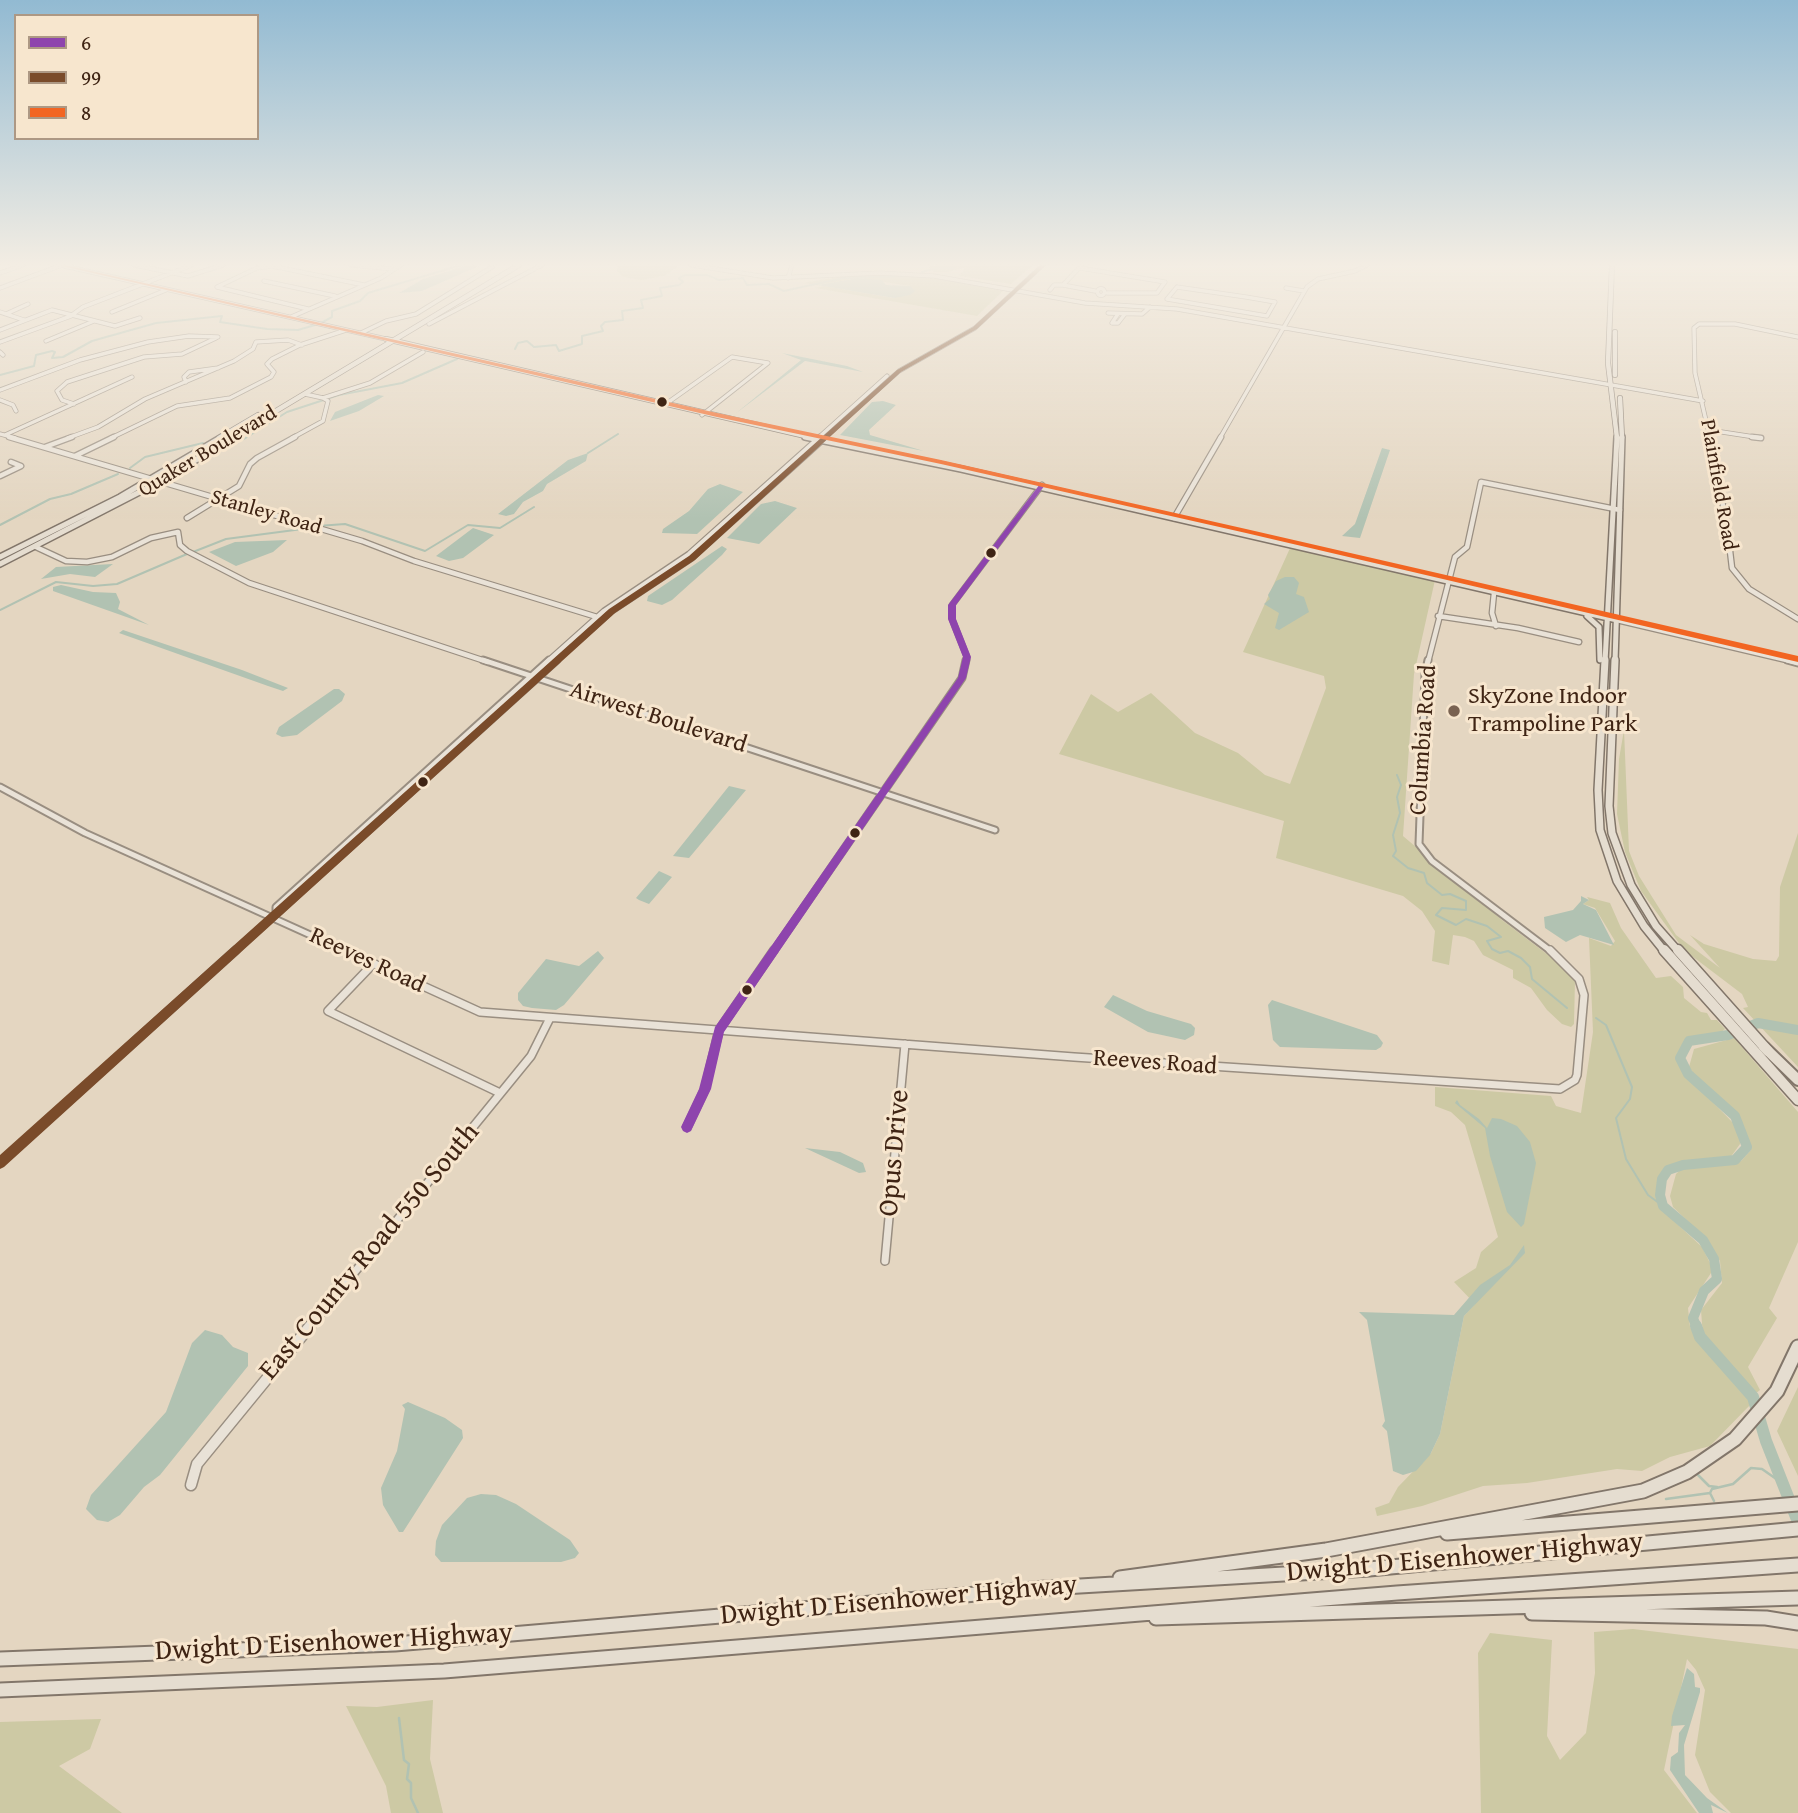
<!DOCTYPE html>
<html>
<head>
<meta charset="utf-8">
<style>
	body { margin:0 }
	#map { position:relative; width:1798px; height:1813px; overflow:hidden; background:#e4d6c1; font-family:"Gentium Book Plus",serif }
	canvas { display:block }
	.legend { position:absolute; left:14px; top:14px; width:245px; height:126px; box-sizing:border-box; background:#f7e6ce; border:2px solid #ad9884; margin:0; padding:9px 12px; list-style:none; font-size:21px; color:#3f2414 }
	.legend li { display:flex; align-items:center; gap:14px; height:35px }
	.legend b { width:35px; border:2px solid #ad9884 }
</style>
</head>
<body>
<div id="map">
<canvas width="1798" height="1813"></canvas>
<ul class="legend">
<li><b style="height:9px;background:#8e44ad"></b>6</li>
<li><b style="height:9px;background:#7a4b2a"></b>99</li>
<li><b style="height:9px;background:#f26522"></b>8</li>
</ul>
</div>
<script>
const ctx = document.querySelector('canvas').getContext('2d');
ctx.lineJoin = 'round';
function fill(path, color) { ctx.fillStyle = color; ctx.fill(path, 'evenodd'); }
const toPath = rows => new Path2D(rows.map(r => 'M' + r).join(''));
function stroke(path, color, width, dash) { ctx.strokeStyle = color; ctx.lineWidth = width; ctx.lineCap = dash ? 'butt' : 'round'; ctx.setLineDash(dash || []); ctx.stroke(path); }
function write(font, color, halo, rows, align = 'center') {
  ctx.font = font + ' "Gentium Book Plus",serif'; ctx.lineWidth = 6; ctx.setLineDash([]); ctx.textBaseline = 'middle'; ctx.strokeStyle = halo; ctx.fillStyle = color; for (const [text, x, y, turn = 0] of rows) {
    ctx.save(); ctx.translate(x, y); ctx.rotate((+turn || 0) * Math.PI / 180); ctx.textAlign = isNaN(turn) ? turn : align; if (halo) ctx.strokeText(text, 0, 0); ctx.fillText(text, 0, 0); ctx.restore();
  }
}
const green = toPath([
	[618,265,680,265,664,276,641,280,623,277,617,271],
	[938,265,1033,265,1011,284,959,276,965,268,947,272,934,272,929,267],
	[900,274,938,279,1003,291,977,316,815,288,824,286,894,298,910,286,858,278,817,285,802,283,851,275],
	[1291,546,1435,580,1414,674,1403,836,1502,920,1564,967,1575,980,1574,1024,1571,1027,1562,1024,1547,1010,1531,988,1513,978,1513,970,1483,955,1474,941,1465,937,1453,935,1449,965,1432,961,1435,931,1422,911,1403,896,1276,858,1284,821,1059,754,1091,694,1118,712,1151,693,1195,733,1238,753,1265,775,1290,784,1326,688,1324,676,1243,652],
	[1624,730,1629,851,1639,876,1676,935,1720,968,1690,935,1704,944,1753,959,1776,961,1779,956,1780,887,1798,833,1798,1067,1743,1008,1748,1007,1742,994,1684,950,1641,891,1625,852,1617,814,1619,759],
	[1587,897,1610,903,1621,928,1656,978,1671,976,1683,987,1684,998,1701,1012,1707,1013,1711,1020,1717,1020,1725,1029,1719,1034,1687,1041,1683,1046,1680,1062,1692,1081,1741,1131,1740,1144,1730,1158,1670,1165,1659,1181,1657,1192,1661,1209,1702,1247,1711,1265,1711,1273,1688,1308,1690,1327,1703,1347,1743,1390,1751,1404,1710,1446,1670,1457,1642,1471,1617,1469,1527,1483,1483,1486,1422,1506,1377,1516,1375,1508,1389,1503,1398,1487,1431,1453,1440,1434,1464,1316,1475,1304,1454,1282,1476,1268,1481,1252,1498,1237,1465,1125,1451,1112,1435,1106,1435,1087,1551,1096,1556,1106,1581,1113,1593,1032,1589,938,1611,946,1615,941,1595,908,1583,904,1589,900],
	[1734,1038,1798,1112,1798,1242,1769,1308,1777,1318,1748,1367,1760,1390,1754,1395,1703,1337,1701,1310,1722,1283,1720,1261,1706,1239,1673,1207,1670,1196,1676,1174,1683,1167,1730,1164,1741,1161,1751,1150,1743,1125,1732,1109,1700,1083,1689,1067,1694,1049],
	[1798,1387,1798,1476,1777,1431],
	[1633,1629,1798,1649,1798,1813,1731,1813,1710,1792,1695,1755,1705,1690,1696,1670,1687,1659,1664,1770,1697,1813,1481,1813,1478,1653,1490,1633,1552,1640,1547,1736,1560,1760,1586,1733,1595,1673,1594,1632],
	[433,1700,430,1759,443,1813,391,1813,386,1786,346,1706,377,1707],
	[101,1719,90,1749,59,1766,122,1813,0,1813,0,1722]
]);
const water = toPath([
	[468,265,479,266,422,291,399,293,423,279],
	[858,278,882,280,886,285,910,286,915,291,910,295,894,298,817,285],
	[782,353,847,366,863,372,805,361,735,414,801,360],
	[378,395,384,396,359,411,330,421,335,412],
	[883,401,896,405,869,430,870,435,924,451,840,435,872,402],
	[1382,448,1390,450,1360,538,1342,536,1355,524],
	[588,453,586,461,547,484,543,491,523,502,514,514,506,516,498,514,568,460],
	[720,484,743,492,697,534,662,533,663,529,689,511,708,489],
	[775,501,797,508,759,544,727,538,761,504],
	[473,528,494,535,463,558,449,561,436,556],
	[287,540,273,552,236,566,209,552,235,542],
	[722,546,727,549,722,555,672,600,662,605,647,601,648,596],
	[113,564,95,577,70,574,41,579,56,567],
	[1285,577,1294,577,1299,583,1296,594,1304,597,1309,612,1279,630,1275,628,1279,613,1264,604,1270,599,1268,595,1276,581],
	[61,585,93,592,116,593,120,602,118,609,149,625,53,591,53,587],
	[123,630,242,670,288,688,283,691,268,686,119,633],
	[334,689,339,689,345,694,342,701,297,735,282,737,276,734,279,727],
	[729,786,746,790,689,858,673,856],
	[659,871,672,877,649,904,639,900,636,898],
	[1581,896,1589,900,1583,904,1596,910,1614,945,1580,935,1566,942,1545,928,1544,917,1573,910,1581,901],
	[598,951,604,958,564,1005,556,1010,532,1008,523,1006,518,1000,518,993,546,959,579,966],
	[1113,995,1147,1011,1191,1024,1195,1028,1194,1035,1185,1040,1148,1032,1104,1007],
	[1272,1000,1377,1035,1383,1043,1381,1047,1376,1050,1280,1047,1273,1040,1268,1005],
	[1457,1100,1460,1105,1479,1119,1487,1128,1492,1118,1501,1119,1517,1126,1530,1142,1536,1163,1524,1224,1521,1227,1507,1212,1490,1156,1485,1128,1455,1103],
	[805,1148,840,1152,863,1163,866,1172,859,1173],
	[1524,1245,1525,1253,1464,1316,1440,1434,1430,1455,1416,1471,1403,1475,1393,1471,1387,1431,1382,1426,1385,1421,1367,1320,1359,1312,1454,1315,1480,1285,1510,1265],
	[205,1330,222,1335,233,1347,248,1353,248,1366,160,1475,144,1487,120,1515,108,1522,97,1520,86,1509,91,1495,166,1412,192,1343],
	[408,1402,445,1418,462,1430,463,1438,403,1532,399,1532,383,1505,381,1488,397,1451,405,1409,402,1405],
	[481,1494,496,1495,516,1504,570,1540,579,1553,575,1558,561,1562,441,1562,435,1555,436,1541,442,1525,467,1498],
	[1687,1668,1694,1674,1695,1687,1700,1688,1700,1692,1684,1745,1685,1775,1707,1798,1728,1813,1711,1805,1713,1813,1699,1813,1670,1770,1671,1757,1678,1752,1679,1733,1685,1725,1671,1726,1672,1716]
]);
const streamFar1 = toPath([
	[941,268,954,268],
	[922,272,948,265],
	[321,323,332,317,332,311,360,301,368,293,461,265],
	[515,349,518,343,527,341,534,347,556,345,559,351,582,344,582,336,603,331,601,326,605,322,623,320,622,311,643,308,641,300,662,296,660,288,679,285,683,282,679,278,685,275,707,275,719,280,743,278,747,285,769,284,784,291,843,278,905,276],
	[0,375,34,366,36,355,52,351,55,352,52,358,63,357,92,341,156,323,222,316,220,322,267,329,298,330,315,325],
	[235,441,244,439,287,412,339,395,402,383,457,359],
	[588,453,618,434],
	[130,468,145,457,203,443],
	[0,525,50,499,71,494,118,474],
	[318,526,345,524,425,551,468,525,500,528,534,507],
	[193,552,226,539,310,528],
	[0,610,56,582,93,586,117,584,187,554],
	[1397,775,1401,785,1397,797,1400,813,1393,835,1396,851,1393,856,1408,868,1424,873,1427,883,1442,895,1450,894,1466,901,1466,910,1442,908,1436,915,1456,925,1466,919,1487,926,1501,937,1487,941,1492,949,1500,953,1508,951,1521,958,1530,967,1532,979,1567,1008],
	[1596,1018,1606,1025,1632,1087,1630,1099,1616,1118,1626,1159,1648,1195,1663,1206]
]);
const stream = toPath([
	[1698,1475,1709,1486,1717,1487],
	[1666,1499,1710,1493],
	[1714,1501,1710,1493,1712,1489,1733,1484,1751,1468,1762,1469,1782,1483],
	[399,1718,404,1760,409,1764,407,1779,411,1783,411,1798,418,1813]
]);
const riverFar1 = toPath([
	[1697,1328,1693,1318,1704,1291,1717,1279,1714,1259,1703,1240,1663,1206,1660,1195,1662,1179,1668,1170,1683,1165,1735,1160,1747,1147,1735,1116,1688,1074,1680,1058,1689,1041,1728,1035,1758,1023,1798,1030]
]);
const river = toPath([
	[1696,1326,1700,1337,1753,1397,1766,1441,1798,1522]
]);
const minorFar4 = toPath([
	[60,265,386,339],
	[134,265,188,276,223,265],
	[351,265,393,269],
	[691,265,773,278,880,273,934,276,1085,303,1177,309,1703,401],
	[1080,268,1165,282,1157,293,1107,293],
	[0,273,23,265],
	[788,278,792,265],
	[264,281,335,296],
	[1063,285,1095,291],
	[1177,287,1246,297,1275,302,1267,316,1167,299,1177,287],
	[0,288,62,265],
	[1286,288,1304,291],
	'1097.5 292a3.5 3.5 0 1 1 7 0a3.5 3.5 0 1 1-7 0Z',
	[1050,290,1054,285,1063,285,1081,266],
	[308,309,217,287,257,268,272,266,364,285],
	[0,312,24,320],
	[112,312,166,290],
	[1108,313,1142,314,1150,307],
	[6,314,28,304],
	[1118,314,1112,323,1118,323,1125,314],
	[72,315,83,307,192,265],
	[291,317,381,278,401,265],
	[429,324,542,265],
	[0,330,52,310,115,326,140,318],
	[361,333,386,321,416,314,492,267],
	[46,341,94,321],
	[0,342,71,316],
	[0,352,3,355],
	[186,382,184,377,189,372,218,368],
	[0,390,80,360,148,342,189,336,218,337],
	[305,394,323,398,370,383,423,352],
	[0,400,13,405,16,411],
	[74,404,62,400,57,391,67,382,144,357,182,354,216,338],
	[663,406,732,357,768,363,702,415],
	[1709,430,1761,438],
	[0,434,15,438],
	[5,435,132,377],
	[68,438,98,427,145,399,234,361,253,349,256,342,288,340,302,345],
	[111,438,177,406,230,398,271,377,274,372,267,364,272,359,300,345,346,330],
	[292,438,323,421,328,401,323,398],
	[818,438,887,376],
	[824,438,899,371,975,328,1043,265],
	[1220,438,1307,287,1318,279,1355,271,1367,265],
	[1710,438,1695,373,1694,328,1699,324,1735,324,1798,337]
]);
const minorFar3 = toPath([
	[9,437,362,541,414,561,597,617],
	[1710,437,1712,463,1726,517,1732,568,1749,589,1798,619],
	[1752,437,1761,438],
	[45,447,72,437],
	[75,456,114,437],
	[0,476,21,466,11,462],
	[187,518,239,486,250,464,257,458,295,437],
	[1174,518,1221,437],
	[178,532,180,545,187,551,249,583,488,662],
	[36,547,66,561,87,562,112,557,151,538,178,532],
	[1494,593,1492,613,1496,626],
	[1438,616,1518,628,1579,642],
	[1617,620,1795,662],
	[547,662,604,611,689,554,820,437],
	[555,662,612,611,692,558,826,437],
	[966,662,967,657,952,619,952,605,1042,485],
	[1428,662,1455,557,1467,547,1481,482,1620,510]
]);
const minorFar2 = toPath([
	[483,660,995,830],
	[1428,660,1425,674,1419,844,1432,861,1552,952],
	[1787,660,1798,663],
	[0,787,85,833,348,952],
	[276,913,276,907,549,660],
	[234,952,557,660],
	[773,952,962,678,966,660]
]);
const minorFar1 = toPath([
	[344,950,480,1012,1074,1057,1560,1089,1575,1080,1577,1075,1584,995,1579,979,1550,950],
	[373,964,328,1011,500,1093],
	[687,1127,705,1089,719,1030,774,950],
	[0,1163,236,950],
	[885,1261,905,1044],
	[309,1328,531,1056,550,1018]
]);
const minor = toPath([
	[191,1485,197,1464,310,1326]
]);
const majorFar3 = toPath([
	[1612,265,1608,363,1617,438],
	[1615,332,1615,375],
	[386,339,814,438],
	[1620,398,1622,438],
	[219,438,258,415],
	[231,438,519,265]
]);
const majorFar2 = toPath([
	[805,437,961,469,1617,620],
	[0,557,120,497,222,437],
	[0,564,159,482,234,437],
	[1587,616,1599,627,1600,660],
	[1605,662,1617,437],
	[1615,662,1622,437]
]);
const majorFar1 = toPath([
	[1605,660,1598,790,1600,830,1617,881,1644,926,1665,952],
	[1615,660,1609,806,1612,833,1631,885,1656,926,1679,952]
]);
const major = toPath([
	[1664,950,1798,1100],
	[1678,950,1768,1051]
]);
const highwayFar1 = toPath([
	[1764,1047,1798,1080]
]);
const highway = toPath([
	[1447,1533,1798,1504],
	[1120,1578,1326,1550,1643,1491,1687,1472,1735,1439,1777,1391,1798,1347],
	[1532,1613,1766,1618,1798,1623],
	[1156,1618,1798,1598],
	[0,1659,395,1644,1046,1588,1369,1569,1798,1529],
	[0,1690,444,1671,1397,1593,1798,1565]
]);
const bus1 = toPath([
	[1040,484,1045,485,956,605,956,619,971,657,966,678,724,1032,711,1089,691,1131,687,1133,683,1131,681,1127,699,1089,715,1027,958,678,963,657,948,619,948,605,1040,484]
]);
const bus2 = toPath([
	[1040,265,1046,265,977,329,901,372,695,560,615,613,4,1167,0,1169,0,1155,609,609,689,556,897,370,973,327,1040,265]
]);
const bus3 = toPath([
	[58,265,65,265,717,413,941,460,1246,529,1798,656,1798,662,1246,533,941,464,717,417,58,265]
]);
const markers = [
	[662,402,6,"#3f2414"],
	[991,553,6,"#3f2414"],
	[1454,711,7,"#796251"],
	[423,782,6,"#3f2414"],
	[855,833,6,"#3f2414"],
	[747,990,6,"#3f2414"]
];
const farStreetnames = [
	["Quaker Boulevard",208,452,-31],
	["Plainfield Road",1718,485,80],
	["Stanley Road",266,513,16]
];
const poiNames = [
	["SkyZone Indoor",1468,697],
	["Trampoline Park",1468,725]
];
const streetNames = [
	["Airwest Boulevard",658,718,18],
	["Columbia Road",1424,740,-86],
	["Reeves Road",367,961,25],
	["Reeves Road",1155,1063,4]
];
const nearStreetnames = [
	["Opus Drive",895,1153,-85],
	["East County Road 550 South",370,1252,-50],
	["Dwight D Eisenhower Highway",1465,1558,-5],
	["Dwight D Eisenhower Highway",899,1601,-5],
	["Dwight D Eisenhower Highway",334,1643,-3]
];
fill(green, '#cdc9a4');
fill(water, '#b1c2b2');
stroke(streamFar1, '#b1c2b2', 2);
stroke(stream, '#b1c2b2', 2.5);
stroke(riverFar1, '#b1c2b2', 10);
stroke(river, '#b1c2b2', 12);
stroke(minorFar4, '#998e81', 5);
stroke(minorFar3, '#998e81', 7);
stroke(minorFar2, '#998e81', 9);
stroke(minorFar1, '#998e81', 10);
stroke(minor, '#998e81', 13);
stroke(majorFar3, '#82766a', 6);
stroke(majorFar2, '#82766a', 8);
stroke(majorFar1, '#82766a', 10);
stroke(major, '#82766a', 13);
stroke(highwayFar1, '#82766a', 14);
stroke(highway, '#82766a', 17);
stroke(minorFar4, '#e9e2d7', 3.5);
stroke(minorFar3, '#e9e2d7', 4.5);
stroke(minorFar2, '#e9e2d7', 5);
stroke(minorFar1, '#e9e2d7', 7);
stroke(minor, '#e9e2d7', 10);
stroke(majorFar3, '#e5ddd0', 4.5);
stroke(majorFar2, '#e5ddd0', 5);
stroke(majorFar1, '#e5ddd0', 7);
stroke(major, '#e5ddd0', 10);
stroke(highwayFar1, '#e5ddd0', 10);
stroke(highway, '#e5ddd0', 13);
fill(bus1, '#8e44ad');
fill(bus2, '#7a4b2a');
fill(bus3, '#f26522');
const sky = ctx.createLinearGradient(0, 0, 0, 519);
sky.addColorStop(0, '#92bad2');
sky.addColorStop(0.51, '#f3ede3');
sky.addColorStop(1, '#f3ede300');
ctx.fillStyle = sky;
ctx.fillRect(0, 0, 1798, 519);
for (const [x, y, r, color] of markers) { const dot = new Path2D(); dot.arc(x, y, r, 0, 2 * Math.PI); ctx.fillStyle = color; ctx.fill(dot); stroke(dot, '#f7e6ce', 2.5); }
write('21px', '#3f2414', '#f7e6ce', farStreetnames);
write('24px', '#3f2414', '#f7e6ce', poiNames, 'left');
write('24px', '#3f2414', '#f7e6ce', streetNames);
write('28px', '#3f2414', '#f7e6ce', nearStreetnames);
</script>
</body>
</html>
